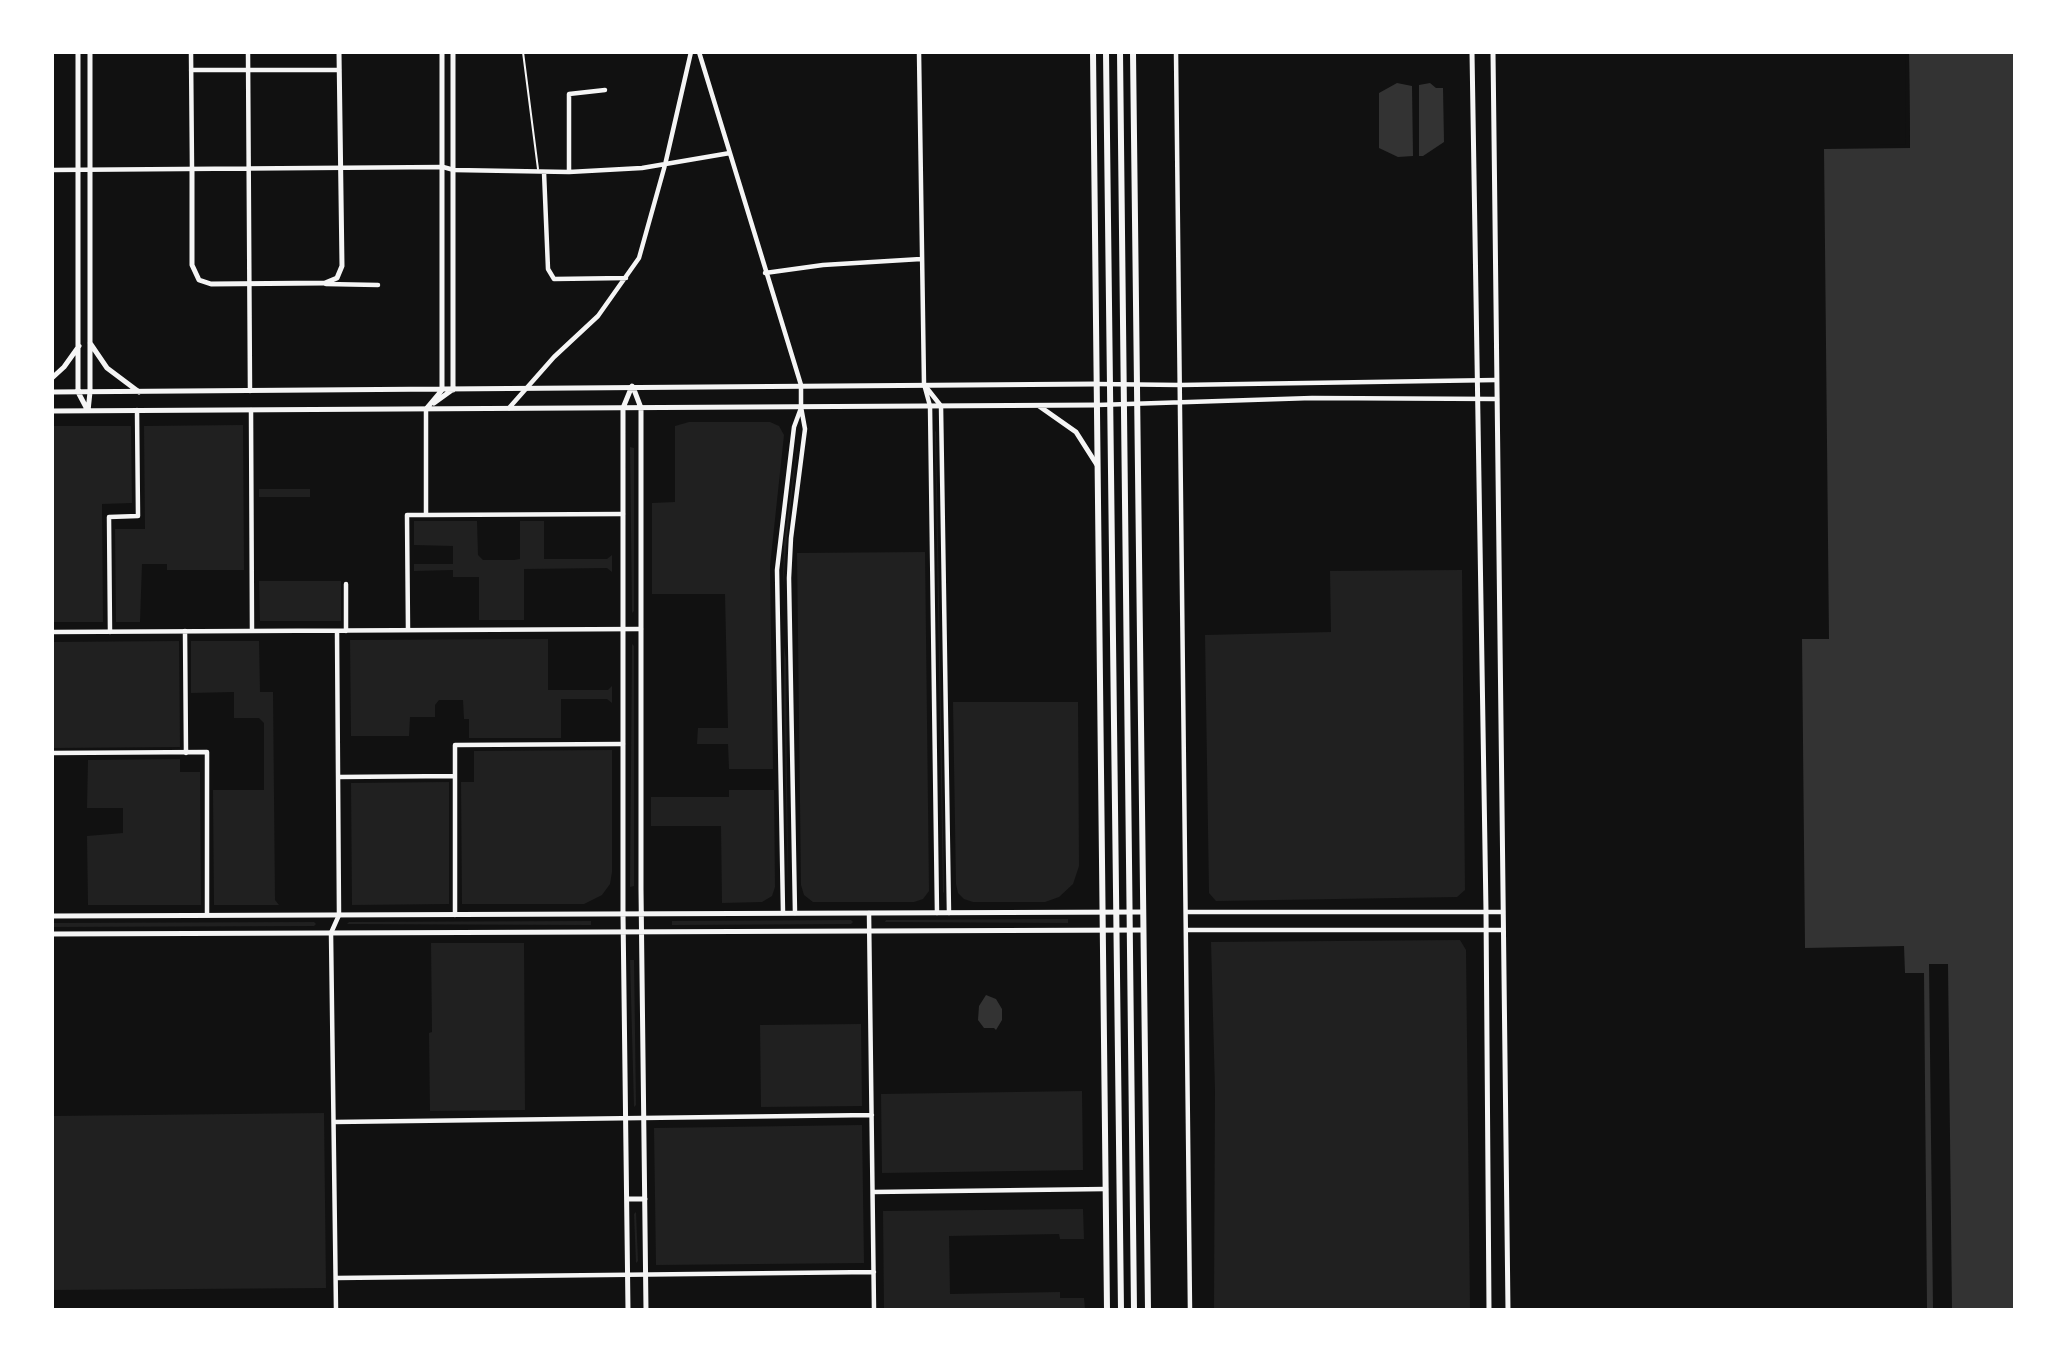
<!DOCTYPE html>
<html>
<head>
<meta charset="utf-8">
<style>
	body { margin:0 }
	#map { position:relative; width:2067px; height:1362px; overflow:hidden; background:#111; font-family:"Asap Condensed",sans-serif }
	canvas { display:block }
	.frame { position:absolute; inset:0; border:54px solid #fff; pointer-events:none }
</style>
</head>
<body>
<div id="map">
<canvas width="2067" height="1362"></canvas>
<div class="frame"></div>
</div>
<script>
const ctx = document.querySelector('canvas').getContext('2d');
ctx.lineJoin = 'round';
function fill(path, color) { ctx.fillStyle = color; ctx.fill(path, 'evenodd'); }
const toPath = rows => new Path2D(rows.map(r => 'M' + r).join(''));
function stroke(path, color, width, dash) { ctx.strokeStyle = color; ctx.lineWidth = width; ctx.lineCap = dash ? 'butt' : 'round'; ctx.setLineDash(dash || []); ctx.stroke(path); }
const green = toPath([
	[689,422,770,422,779,426,784,435,770,566,773,769,729,769,728,744,697,744,698,728,728,728,725,594,652,594,652,503,675,502,675,426],
	[243,425,244,570,167,570,167,564,142,564,140,622,116,622,115,529,145,529,144,426],
	[53,426,131,426,132,503,102,504,103,622,53,622],
	[799,431,786,546,783,586,784,543],
	[936,431,944,892,943,893,935,432],
	[630,447,634,448,634,611,632,613],
	[259,489,310,489,310,497,259,497],
	[414,521,477,521,478,555,483,560,514,560,520,559,520,521,544,521,544,559,607,559,612,555,612,572,607,568,524,569,524,620,479,620,479,577,453,577,453,570,414,571,414,564,453,564,453,546,414,545],
	[925,552,929,891,923,899,914,902,813,902,804,895,801,885,797,553],
	[1462,570,1465,890,1457,897,1216,901,1209,893,1205,635,1331,632,1330,571],
	[259,581,341,581,341,621,260,621],
	[548,639,548,690,608,690,612,686,612,703,607,699,561,699,561,738,469,738,469,719,464,719,463,700,439,700,435,705,435,717,410,717,409,736,351,736,350,640],
	[179,641,180,747,53,748,53,642],
	[191,641,259,641,260,692,273,692,275,900,279,905,214,905,213,790,264,790,264,723,259,718,234,718,234,692,191,693],
	[632,644,634,646,634,886,630,887],
	[784,646,786,660,788,894,784,705],
	[953,702,1078,702,1079,866,1073,884,1059,897,1045,902,973,902,964,899,958,893,956,884],
	[612,750,612,872,610,884,602,895,584,904,462,904,461,782,474,782,474,751],
	[180,759,180,772,200,772,201,905,88,905,87,836,123,833,123,808,87,808,88,760],
	[449,782,449,904,352,905,351,783],
	[729,790,774,790,775,887,772,896,762,902,722,903,721,826,651,826,651,797,729,797],
	[1068,919,1068,923,885,922,886,920],
	[851,920,853,922,851,924,672,925,672,921],
	[591,921,591,925,347,924,349,922],
	[314,922,316,924,314,926,52,927,53,923],
	[1460,940,1466,950,1470,1309,1214,1309,1215,1090,1211,942],
	[431,943,524,943,525,1110,430,1111,429,1033,432,1032],
	[630,960,634,960,636,1105,634,1107],
	[861,1024,862,1106,761,1107,760,1025],
	[1082,1091,1083,1170,882,1173,881,1094],
	[324,1113,326,1288,53,1290,53,1116],
	[862,1125,864,1263,656,1265,654,1128],
	[1083,1209,1084,1239,1060,1239,1059,1234,949,1236,950,1294,1060,1292,1060,1298,1084,1298,1085,1309,884,1309,883,1211],
	[636,1212,638,1261,636,1263,634,1214]
]);
const water = toPath([
	[1909,53,2014,53,2014,1309,1927,1309,1924,973,1905,973,1904,946,1805,948,1802,639,1829,639,1824,149,1910,148],
	[1397,83,1412,86,1413,156,1398,157,1379,148,1379,93],
	[1430,83,1436,88,1443,88,1444,142,1423,156,1419,156,1419,85],
	[986,995,996,999,1002,1009,1002,1020,996,1030,994,1028,984,1028,978,1020,979,1006]
]);
const pier = toPath([
	[1905,53,1909,53,1910,148,1880,148,1880,145,1906,144],
	[1929,964,1948,964,1952,1309,1933,1309]
]);
const service = toPath([
	[523,52,538,169]
]);
const minor = toPath([
	[191,52,192,169],
	[248,52,250,391],
	[699,52,801,385,801,407,805,429,791,538,789,578,795,913],
	[919,52,924,384,930,406,937,913],
	[1176,52,1190,1310],
	[191,70,339,70],
	[52,170,443,167,454,170,569,172,642,168,730,153],
	[544,172,548,269,554,279,626,278],
	[569,172,569,94,605,90],
	[765,273,823,265,921,259],
	[326,284,378,285],
	[1096,384,1180,385,1496,380],
	[926,387,941,406,949,913],
	[1097,405,1312,398,1497,399],
	[509,408,554,357,598,316,639,258,665,165,691,52],
	[251,410,252,631],
	[426,515,623,514],
	[346,584,346,631],
	[408,630,407,515,426,515,426,409],
	[185,631,186,753],
	[52,632,641,629],
	[110,632,109,517,138,516,137,410],
	[52,753,207,752,207,915],
	[338,777,455,776,455,745,623,744],
	[1187,912,1503,912],
	[783,913,777,570,794,427,801,408],
	[869,913,874,1310],
	[455,915,455,776],
	[1187,930,1503,930],
	[334,1122,872,1115],
	[873,1192,1106,1189],
	[336,1278,874,1272],
	[336,1310,331,933,339,915,337,631]
]);
const tertiary = toPath([
	[78,52,78,392,88,411],
	[453,52,453,390],
	[1472,52,1486,911,1489,1310],
	[1493,52,1508,1310],
	[192,169,192,265,199,280,211,284,325,283,337,278,342,266,339,52],
	[90,343,107,368,139,392],
	[52,378,64,367,79,346],
	[633,387,641,408,641,889,646,1310],
	[52,392,1096,384],
	[434,403,452,390],
	[1039,406,1076,432,1097,465],
	[426,409,442,390,442,52],
	[52,411,1097,405],
	[88,411,90,392,90,52],
	[52,916,1143,912],
	[52,934,1143,930],
	[627,1199,645,1199],
	[628,1310,623,914,623,408,632,386]
]);
const primary = toPath([
	[1093,52,1107,1310],
	[1106,52,1121,1310],
	[1120,52,1134,1310],
	[1133,52,1148,1310]
]);
fill(green, '#202020');
fill(water, '#333');
fill(pier, '#111');
stroke(service, '#f5f5f5', 2);
stroke(minor, '#f5f5f5', 4.5);
stroke(tertiary, '#f5f5f5', 5);
stroke(primary, '#f5f5f5', 6);
</script>
</body>
</html>
